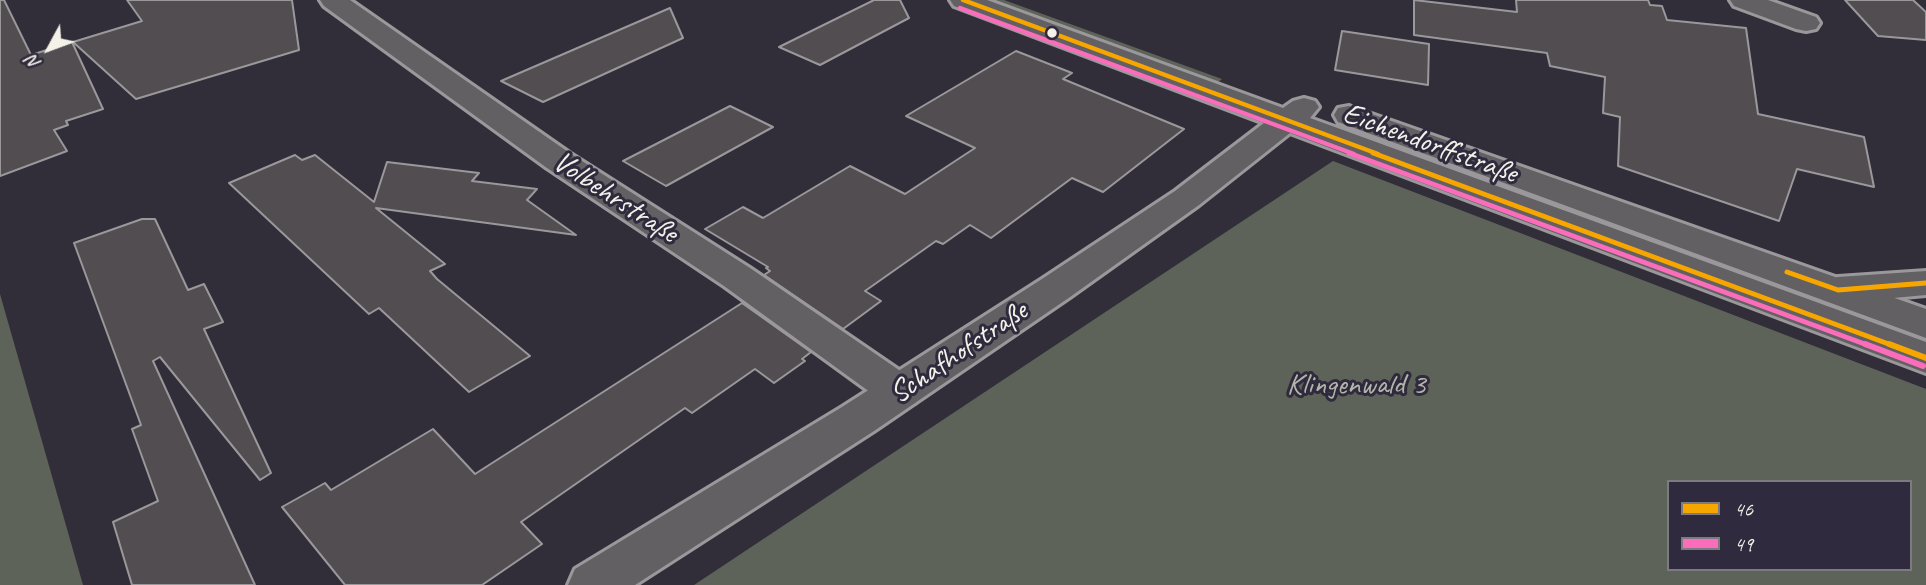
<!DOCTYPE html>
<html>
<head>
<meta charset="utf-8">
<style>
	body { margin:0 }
	#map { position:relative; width:1926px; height:585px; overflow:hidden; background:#312e39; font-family:Caveat,sans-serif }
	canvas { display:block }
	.legend { position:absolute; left:1667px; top:480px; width:245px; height:91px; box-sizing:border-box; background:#2f2a3d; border:2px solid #7e7a81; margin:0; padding:9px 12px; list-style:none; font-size:21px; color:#f4f1e8 }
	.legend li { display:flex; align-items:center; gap:14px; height:35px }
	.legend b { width:35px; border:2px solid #7e7a81 }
	.north { position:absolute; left:14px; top:14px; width:70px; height:70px; -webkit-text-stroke:5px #2f2a3d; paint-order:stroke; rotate:229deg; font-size:19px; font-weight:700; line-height:28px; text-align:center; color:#f4f1e8 }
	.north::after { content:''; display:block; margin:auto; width:24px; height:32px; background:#f4f1e8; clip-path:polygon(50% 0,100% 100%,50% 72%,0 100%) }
</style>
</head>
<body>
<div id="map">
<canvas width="1926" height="585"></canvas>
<ul class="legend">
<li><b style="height:9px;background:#f7a600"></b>46</li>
<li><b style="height:9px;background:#fb6dba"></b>49</li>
</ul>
<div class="north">N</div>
</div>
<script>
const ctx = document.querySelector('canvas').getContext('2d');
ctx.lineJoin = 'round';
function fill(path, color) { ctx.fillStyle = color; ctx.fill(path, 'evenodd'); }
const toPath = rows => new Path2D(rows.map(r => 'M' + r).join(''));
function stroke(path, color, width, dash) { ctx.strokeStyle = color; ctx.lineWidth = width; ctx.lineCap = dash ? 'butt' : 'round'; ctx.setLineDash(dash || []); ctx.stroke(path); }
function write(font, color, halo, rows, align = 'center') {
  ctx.font = font + ' Caveat,sans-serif'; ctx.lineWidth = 6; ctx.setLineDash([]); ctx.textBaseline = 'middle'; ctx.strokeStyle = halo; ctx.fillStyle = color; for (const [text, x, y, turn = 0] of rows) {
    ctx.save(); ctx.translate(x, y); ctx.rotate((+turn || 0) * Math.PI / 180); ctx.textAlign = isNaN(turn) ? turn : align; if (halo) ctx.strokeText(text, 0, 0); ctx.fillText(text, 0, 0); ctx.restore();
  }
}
const green = toPath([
	[990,0,1004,0,1222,79,1217,83],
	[1394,142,1926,335,1926,342,1390,146],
	[1333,161,1926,389,1926,585,694,585],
	[1669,482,1910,482,1910,569,1669,569],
	[0,294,83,585,0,585]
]);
const building = toPath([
	[0,0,4,0,31,55,72,42,103,109,66,121,68,125,54,130,67,151,0,176,0,0],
	[127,0,292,0,299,50,136,99,73,42,142,21,127,0],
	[874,0,900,0,909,18,820,65,779,47,874,0],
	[1414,0,1517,12,1516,0,1648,0,1650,5,1662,6,1667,20,1746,28,1758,114,1864,137,1874,187,1797,169,1779,221,1618,166,1620,117,1603,113,1605,77,1550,66,1547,53,1414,35,1414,0],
	[1845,0,1913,0,1926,12,1926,40,1878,36,1845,0],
	[670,8,683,38,543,102,501,81,670,8],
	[1342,31,1429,44,1428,85,1335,70,1342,31],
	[1016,51,1072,73,1063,79,1184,129,1103,192,1072,178,991,238,970,225,943,244,936,241,865,291,881,301,843,329,764,275,770,271,766,268,768,267,705,229,743,207,763,218,850,166,905,194,975,148,906,116,1016,51],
	[730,106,773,127,666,186,623,161,730,106],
	[295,155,302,160,315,155,374,202,387,162,479,173,472,181,537,189,527,200,576,235,376,208,445,264,430,271,437,279,530,356,469,392,379,308,369,314,229,183,295,155],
	[142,219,155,219,188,290,204,284,223,322,204,329,271,473,260,480,160,357,153,361,255,585,132,585,113,522,158,501,132,429,141,425,74,243,142,219],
	[742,303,811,352,802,359,805,361,774,383,755,369,692,413,685,408,521,522,542,544,482,585,345,585,282,507,325,483,331,490,433,429,475,474,742,303]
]);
const minor = toPath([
	[320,0,350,0,571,154,750,268,915,381,921,392,915,403,900,408,885,403,724,286,547,168,324,6,320,0],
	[1730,0,1768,0,1816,17,1820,23,1816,29,1806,31,1796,29,1734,6,1730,0],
	[1926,271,1926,295,1838,303,1824,299,1819,290,1824,281,1838,277,1926,271]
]);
const tertiary = toPath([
	[950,0,987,0,1283,108,1293,101,1304,98,1315,101,1319,107,1310,118,1926,342,1926,373,1290,133,1199,205,1070,297,874,431,635,585,568,585,575,569,842,407,1042,279,1175,191,1264,123,954,6,950,0],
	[1349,106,1926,309,1926,338,1338,122,1334,115,1338,108,1349,106]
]);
const bus1Far2 = toPath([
	[963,0,1378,154]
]);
const bus1Far1 = toPath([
	[1373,153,1894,346],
	[1787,272,1838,290,1926,283]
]);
const bus1 = toPath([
	[1889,344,1926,358]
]);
const bus2Far2 = toPath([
	[960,8,1354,154]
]);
const bus2Far1 = toPath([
	[1349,153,1870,346]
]);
const bus2 = toPath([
	[1865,344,1923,366]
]);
const markers = [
	[1052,33,6,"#f4f1e8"]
];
const streetNames = [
	["Eichendorffstraße",1430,144,20],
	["Volbehrstraße",615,198,33],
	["Schafhofstraße",959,353,-34]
];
const parkNames = [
	["Klingenwald 3",1356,385]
];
fill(green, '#5e6359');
fill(building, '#514d51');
stroke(building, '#9a989b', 2);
stroke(minor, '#9a989b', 6);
stroke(tertiary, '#9a989b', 6);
fill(minor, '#626063');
fill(tertiary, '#626063');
stroke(bus1Far2, '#f7a600', 4.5);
stroke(bus1Far1, '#f7a600', 5);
stroke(bus1, '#f7a600', 6);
stroke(bus2Far2, '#fb6dba', 4.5);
stroke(bus2Far1, '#fb6dba', 5);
stroke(bus2, '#fb6dba', 6);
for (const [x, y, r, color] of markers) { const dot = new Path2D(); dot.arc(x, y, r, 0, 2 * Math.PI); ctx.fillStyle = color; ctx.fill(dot); stroke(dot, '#2f2a3d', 2.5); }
write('30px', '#f4f1e8', '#2f2a3d', streetNames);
write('30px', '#b4b5aa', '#2f2a3d', parkNames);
</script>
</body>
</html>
